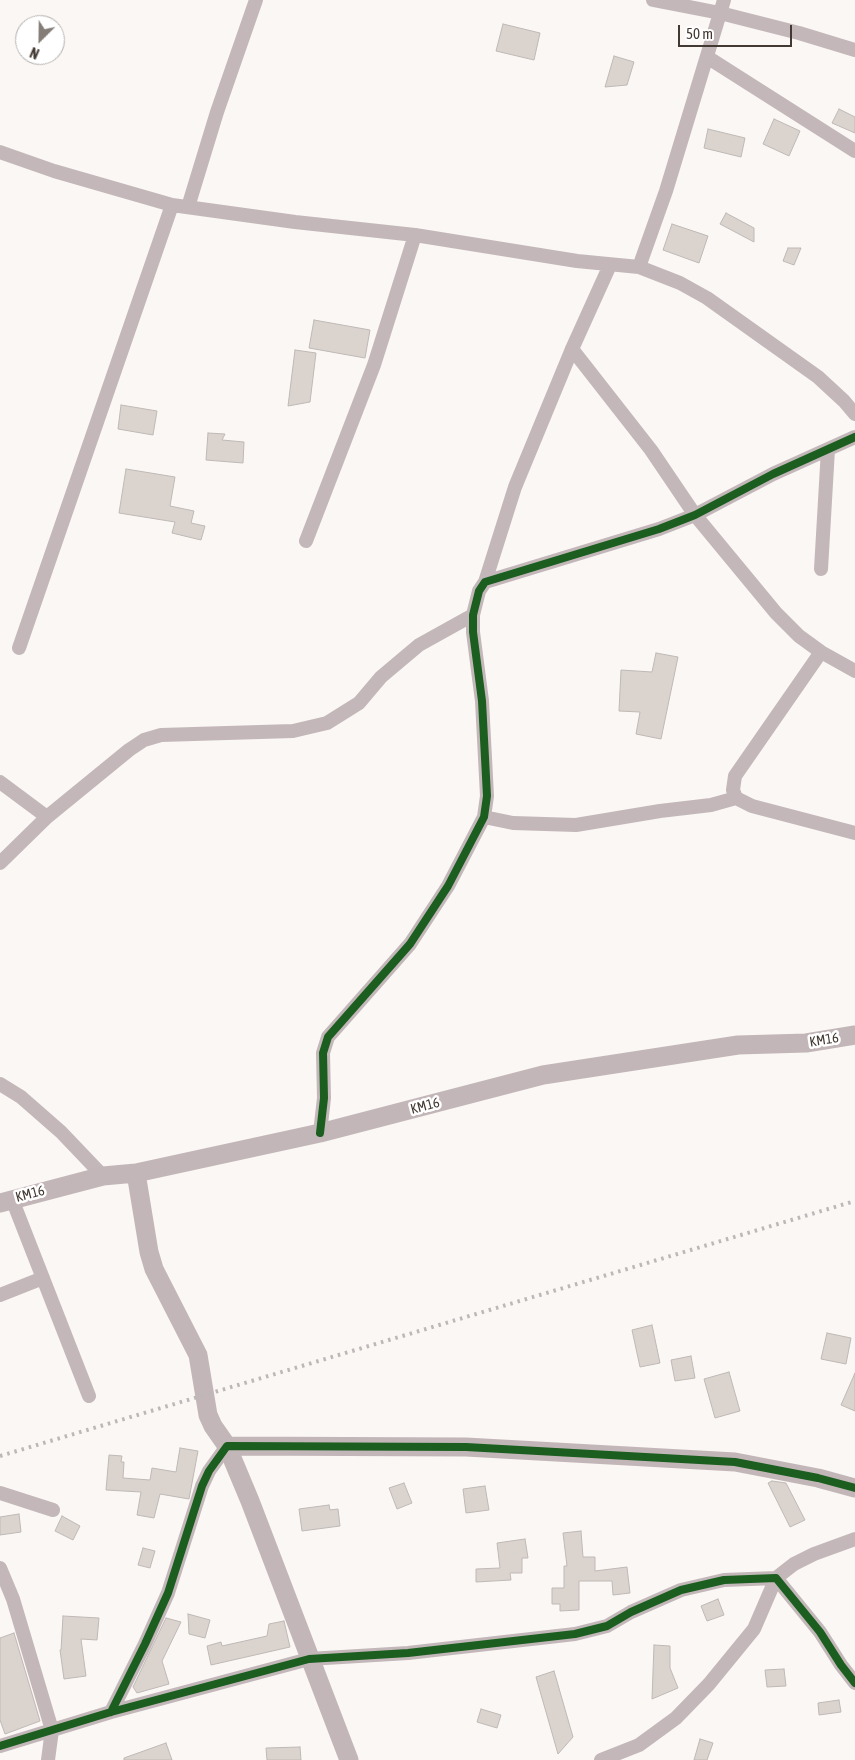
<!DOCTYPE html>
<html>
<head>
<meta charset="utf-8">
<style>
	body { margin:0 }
	#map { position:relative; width:855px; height:1760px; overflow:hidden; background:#faf7f5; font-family:"Asap Condensed",sans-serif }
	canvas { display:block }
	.north { position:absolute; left:15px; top:15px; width:50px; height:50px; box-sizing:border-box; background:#fff; border:1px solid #b4b0ad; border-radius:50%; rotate:203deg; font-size:14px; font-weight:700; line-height:20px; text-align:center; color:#433933 }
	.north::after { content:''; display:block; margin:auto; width:18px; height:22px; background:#837c77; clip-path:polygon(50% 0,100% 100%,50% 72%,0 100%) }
	.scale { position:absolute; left:678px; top:25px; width:114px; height:22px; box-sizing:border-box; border:2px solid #433933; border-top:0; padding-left:6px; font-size:15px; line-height:18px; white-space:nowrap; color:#433933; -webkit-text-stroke:4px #fff; paint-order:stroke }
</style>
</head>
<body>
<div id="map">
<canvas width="855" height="1760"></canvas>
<div class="north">N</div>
<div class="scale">50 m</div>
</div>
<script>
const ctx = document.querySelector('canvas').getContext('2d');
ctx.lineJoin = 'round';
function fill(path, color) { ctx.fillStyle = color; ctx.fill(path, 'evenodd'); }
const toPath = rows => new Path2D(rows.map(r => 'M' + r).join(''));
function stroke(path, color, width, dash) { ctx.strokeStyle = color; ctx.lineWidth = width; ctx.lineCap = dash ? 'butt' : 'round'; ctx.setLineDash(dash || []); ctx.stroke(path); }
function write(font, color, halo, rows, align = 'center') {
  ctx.font = font + ' "Asap Condensed",sans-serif'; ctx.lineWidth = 5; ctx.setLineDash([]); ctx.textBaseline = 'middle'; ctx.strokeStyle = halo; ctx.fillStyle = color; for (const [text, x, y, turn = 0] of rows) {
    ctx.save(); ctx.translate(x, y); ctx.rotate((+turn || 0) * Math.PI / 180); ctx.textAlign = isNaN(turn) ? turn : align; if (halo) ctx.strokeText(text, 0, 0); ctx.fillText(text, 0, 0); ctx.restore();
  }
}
const building = toPath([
	[503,24,540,33,534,60,496,51,503,24],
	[614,56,634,62,627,85,605,87,614,56],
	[839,109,855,117,855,133,832,123,839,109],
	[774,119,800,131,789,156,763,144,774,119],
	[708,129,745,138,741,157,704,148,708,129],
	[726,213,754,228,754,242,720,224,726,213],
	[672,224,708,236,699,263,663,250,672,224],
	[788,248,801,248,794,265,783,261,788,248],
	[314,320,370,330,365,358,309,348,314,320],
	[295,350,316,353,310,402,288,406,295,350],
	[121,405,157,411,153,435,118,429,121,405],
	[208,433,225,434,222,440,244,442,243,463,206,460,208,433],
	[126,469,175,477,170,506,194,511,191,523,205,526,201,540,172,533,175,522,119,513,126,469],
	[656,653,678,657,661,739,636,734,640,712,619,711,621,670,652,672,656,653],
	[652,1325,660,1363,640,1367,632,1330,652,1325],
	[827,1333,851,1338,846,1364,821,1359,827,1333],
	[691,1356,695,1378,675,1381,671,1360,691,1356],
	[729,1372,740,1411,715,1418,704,1379,729,1372],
	[855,1373,855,1411,841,1405,855,1373],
	[180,1448,198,1451,189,1499,160,1494,154,1518,137,1515,141,1492,106,1490,109,1455,122,1456,121,1462,124,1462,123,1478,150,1480,152,1468,176,1472,180,1448],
	[772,1481,786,1483,805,1520,790,1527,768,1483,772,1481],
	[404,1483,412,1503,397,1509,389,1488,404,1483],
	[485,1486,489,1510,466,1513,463,1489,485,1486],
	[329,1505,330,1510,338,1509,340,1526,302,1531,299,1509,329,1505],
	[19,1514,21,1532,0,1535,0,1517,19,1514],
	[62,1516,80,1526,73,1540,55,1531,62,1516],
	[581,1531,583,1557,595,1557,595,1571,627,1567,630,1593,613,1595,612,1581,579,1581,579,1610,560,1611,560,1604,552,1604,552,1588,564,1588,564,1566,567,1566,563,1533,581,1531],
	[525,1539,528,1558,522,1558,522,1573,510,1573,511,1580,476,1582,476,1569,500,1568,497,1543,525,1539],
	[143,1548,155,1551,150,1568,138,1565,143,1548],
	[718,1599,724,1615,707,1621,701,1606,718,1599],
	[188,1614,210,1620,205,1638,189,1634,188,1614],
	[63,1616,99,1618,97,1640,81,1639,86,1676,64,1679,60,1650,61,1650,63,1616],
	[166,1618,181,1622,162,1661,169,1684,137,1693,133,1687,166,1618],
	[284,1621,290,1647,211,1665,207,1646,221,1642,222,1646,267,1636,269,1624,284,1621],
	[14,1633,40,1721,5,1734,0,1720,0,1638,14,1633],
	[654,1645,670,1646,670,1668,678,1688,652,1699,654,1645],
	[784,1669,786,1686,767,1687,765,1670,784,1669],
	[554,1671,573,1737,558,1754,536,1677,554,1671],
	[839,1700,841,1712,819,1715,818,1703,839,1700],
	[481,1709,501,1715,497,1728,477,1722,481,1709],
	[700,1739,713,1743,707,1760,694,1760,700,1739],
	[166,1743,172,1760,124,1760,124,1758,166,1743],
	[300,1747,301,1760,267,1760,266,1748,300,1747]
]);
const street = toPath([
	[653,0,720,13,799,33,855,50],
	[707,57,855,151],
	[0,152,54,171,172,205,295,222,415,235,577,261,639,267,680,283,707,298,818,377,844,401,855,414],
	[188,207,217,112,256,0],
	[639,267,666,191,724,0],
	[572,349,651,450,695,515,776,613,799,636,821,652,855,671],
	[306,541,374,365,415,235],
	[821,569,828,449],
	[485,582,515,487,572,349,610,265],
	[19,648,172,205],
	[821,652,735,776,733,790,736,798,752,806,855,833],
	[0,782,47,817],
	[484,817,513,823,576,825,660,811,711,805,736,798],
	[0,863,47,817,129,750,144,740,161,735,293,731,327,723,359,703,381,677,419,645,473,615],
	[0,1084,21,1097,61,1132,103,1176],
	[320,1133,324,1098,323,1053,328,1037,410,944,448,886,484,817,487,796,482,701,473,632,473,615,479,591,485,582,659,529,695,515,773,474,855,437],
	[12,1199,89,1396],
	[0,1295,43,1278],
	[0,1493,53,1510],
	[0,1568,13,1599,52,1730,48,1760],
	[111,1712,145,1644,168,1593,202,1486,209,1471,227,1446],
	[0,1746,111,1712,309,1659,408,1653,575,1634,607,1626,631,1612,681,1590,724,1580,776,1578,820,1632,841,1665,855,1683],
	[601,1760,639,1745,676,1718,709,1684,754,1629,776,1578,794,1564,814,1554,855,1539]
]);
const secondary = toPath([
	[136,1173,149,1252,154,1269,198,1355,208,1415,213,1426,227,1446,250,1501,349,1760],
	[0,1203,103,1176,136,1173,320,1133,543,1075,738,1045,806,1043,855,1035],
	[227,1446,466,1447,735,1462,818,1478,855,1488]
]);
const rail = toPath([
	[0,1456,855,1201]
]);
const cycleway = toPath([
	[320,1133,324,1098,323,1053,328,1037,410,944,448,886,484,817,487,796,482,701,473,632,473,615,479,591,485,582,659,529,695,515,773,474,855,437],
	[111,1712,145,1644,168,1593,202,1486,209,1471,227,1446,466,1447,735,1462,818,1478,855,1488],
	[0,1746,111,1712,309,1659,408,1653,575,1634,607,1626,631,1612,681,1590,724,1580,776,1578,820,1632,841,1665,855,1683]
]);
const streetNames = [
	["KM16",824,1040,-9],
	["KM16",425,1106,-15],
	["KM16",30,1194,-15]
];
fill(building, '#dbd3ce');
stroke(building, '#bfb9b5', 1);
stroke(street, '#c3b7b9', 14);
stroke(secondary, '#c3b6b8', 19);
stroke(rail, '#beb7b8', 4, [2.5, 5]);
stroke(cycleway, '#1b5e20', 8);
write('14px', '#433933', '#fff', streetNames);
</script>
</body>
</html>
